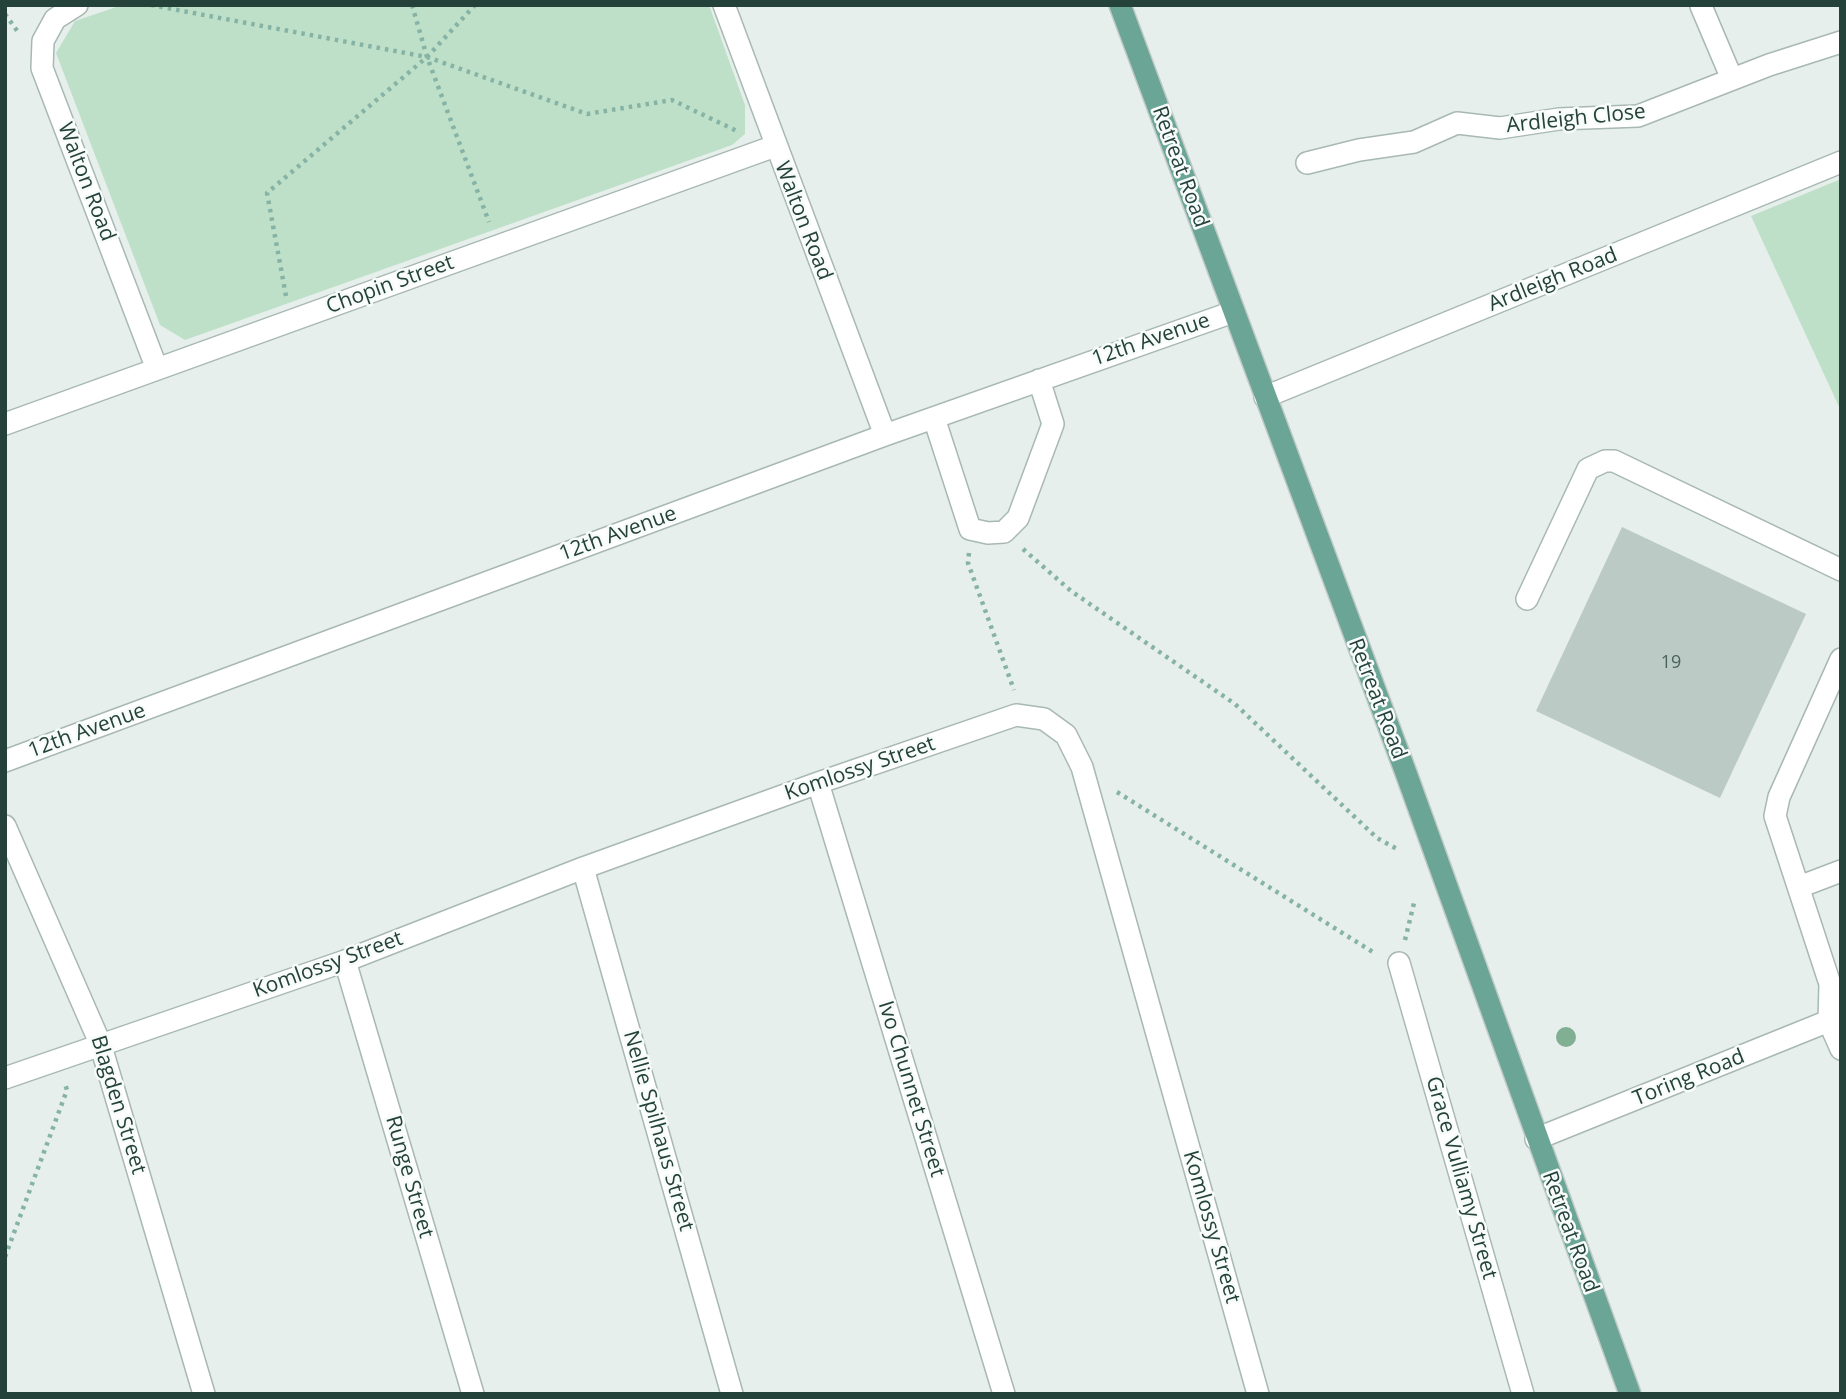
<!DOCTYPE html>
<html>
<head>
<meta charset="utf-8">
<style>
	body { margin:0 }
	#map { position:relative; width:1846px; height:1399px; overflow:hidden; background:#e6efeb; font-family:"Open Sans",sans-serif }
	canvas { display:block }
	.frame { position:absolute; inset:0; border:7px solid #24423a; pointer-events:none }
</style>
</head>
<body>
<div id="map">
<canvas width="1846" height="1399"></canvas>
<div class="frame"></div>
</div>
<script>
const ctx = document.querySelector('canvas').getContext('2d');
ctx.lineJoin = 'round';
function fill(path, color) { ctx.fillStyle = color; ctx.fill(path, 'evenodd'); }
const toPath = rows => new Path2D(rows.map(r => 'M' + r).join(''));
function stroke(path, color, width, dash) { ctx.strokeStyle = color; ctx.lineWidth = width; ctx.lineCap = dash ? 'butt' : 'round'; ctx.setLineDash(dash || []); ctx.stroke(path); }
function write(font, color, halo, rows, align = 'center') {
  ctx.font = font + ' "Open Sans",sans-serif'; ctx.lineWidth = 5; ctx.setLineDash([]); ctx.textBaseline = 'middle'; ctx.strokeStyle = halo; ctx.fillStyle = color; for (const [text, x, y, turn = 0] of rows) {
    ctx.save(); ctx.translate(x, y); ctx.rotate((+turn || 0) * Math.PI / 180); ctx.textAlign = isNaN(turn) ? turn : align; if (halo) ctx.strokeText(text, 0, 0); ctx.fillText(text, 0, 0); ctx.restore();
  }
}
const green = toPath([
	[122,5,709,5,745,105,745,134,732,145,185,340,160,325,56,53,75,21],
	[1841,179,1841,411,1751,216]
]);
const building = toPath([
	[1622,527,1806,614,1720,798,1536,711]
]);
const path = toPath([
	[151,5,427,57,587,114,672,100,739,132],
	[412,5,427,57,489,222],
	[5,14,18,32],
	[286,296,267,193,427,57,475,5],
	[1023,549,1071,591,1235,704,1377,838,1397,849],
	[969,553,968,563,1014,690],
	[1117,792,1376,954],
	[1405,940,1415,899],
	[5,1257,67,1090,65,1084]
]);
const minor = toPath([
	[77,5,55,19,43,41,42,68,157,369],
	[724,5,885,435],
	[1701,6,1732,79],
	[1307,163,1359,150,1414,142,1457,123,1500,128,1559,119,1638,116,1769,65,1841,42],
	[1265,397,1841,162],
	[934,418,970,529,988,533,1004,532,1018,518,1053,424,1039,380],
	[5,424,775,146],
	[1527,599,1588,469,1605,461,1614,461,1841,570],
	[1841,659,1779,797,1775,816,1830,984,1829,1022,1841,1049],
	[5,761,885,435,1233,312],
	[818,783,1004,1394],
	[5,826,100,1043,204,1394],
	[583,868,732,1394],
	[1799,887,1841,871],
	[345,961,473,1394],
	[1399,963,1523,1394],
	[5,1078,345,961,583,868,818,783,1016,715,1044,719,1066,735,1082,767,1258,1394],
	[1536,1139,1841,1016]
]);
const major = toPath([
	[1120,5,1406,773,1630,1394]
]);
const trees = [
	[1566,1037]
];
const numberNames = [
	["19",1671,663]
];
const streetNames = [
	["Ardleigh Close",1576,119,-6],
	["Retreat Road",1180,167,70],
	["Walton Road",86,182,69],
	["Walton Road",803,221,69],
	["Ardleigh Road",1553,280,-22],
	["Chopin Street",390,285,-20],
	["12th Avenue",1151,340,-19],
	["12th Avenue",618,534,-20],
	["Retreat Road",1377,699,69],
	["12th Avenue",87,731,-20],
	["Komlossy Street",860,769,-19],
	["Komlossy Street",328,965,-20],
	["Toring Road",1689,1078,-22],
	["Ivo Chunnet Street",911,1089,73],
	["Blagden Street",118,1105,73],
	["Nellie Spilhaus Street",658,1131,74],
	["Runge Street",409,1177,74],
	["Grace Vulliamy Street",1461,1178,74],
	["Komlossy Street",1211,1227,74],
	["Retreat Road",1570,1232,70]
];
fill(green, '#bfe0c8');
fill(building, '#bbcac4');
stroke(minor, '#a8b8b2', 24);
stroke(major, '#c2cac8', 24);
stroke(path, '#86b3a5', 4.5, [3.5, 5]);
stroke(minor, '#fff', 21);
stroke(major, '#6aa596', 21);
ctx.fillStyle = '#80af93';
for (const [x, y] of trees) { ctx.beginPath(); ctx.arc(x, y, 10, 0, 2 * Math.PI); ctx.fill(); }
write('18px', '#4a645c', null, numberNames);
write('21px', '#24423a', '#f7fbf9', streetNames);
</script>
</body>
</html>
